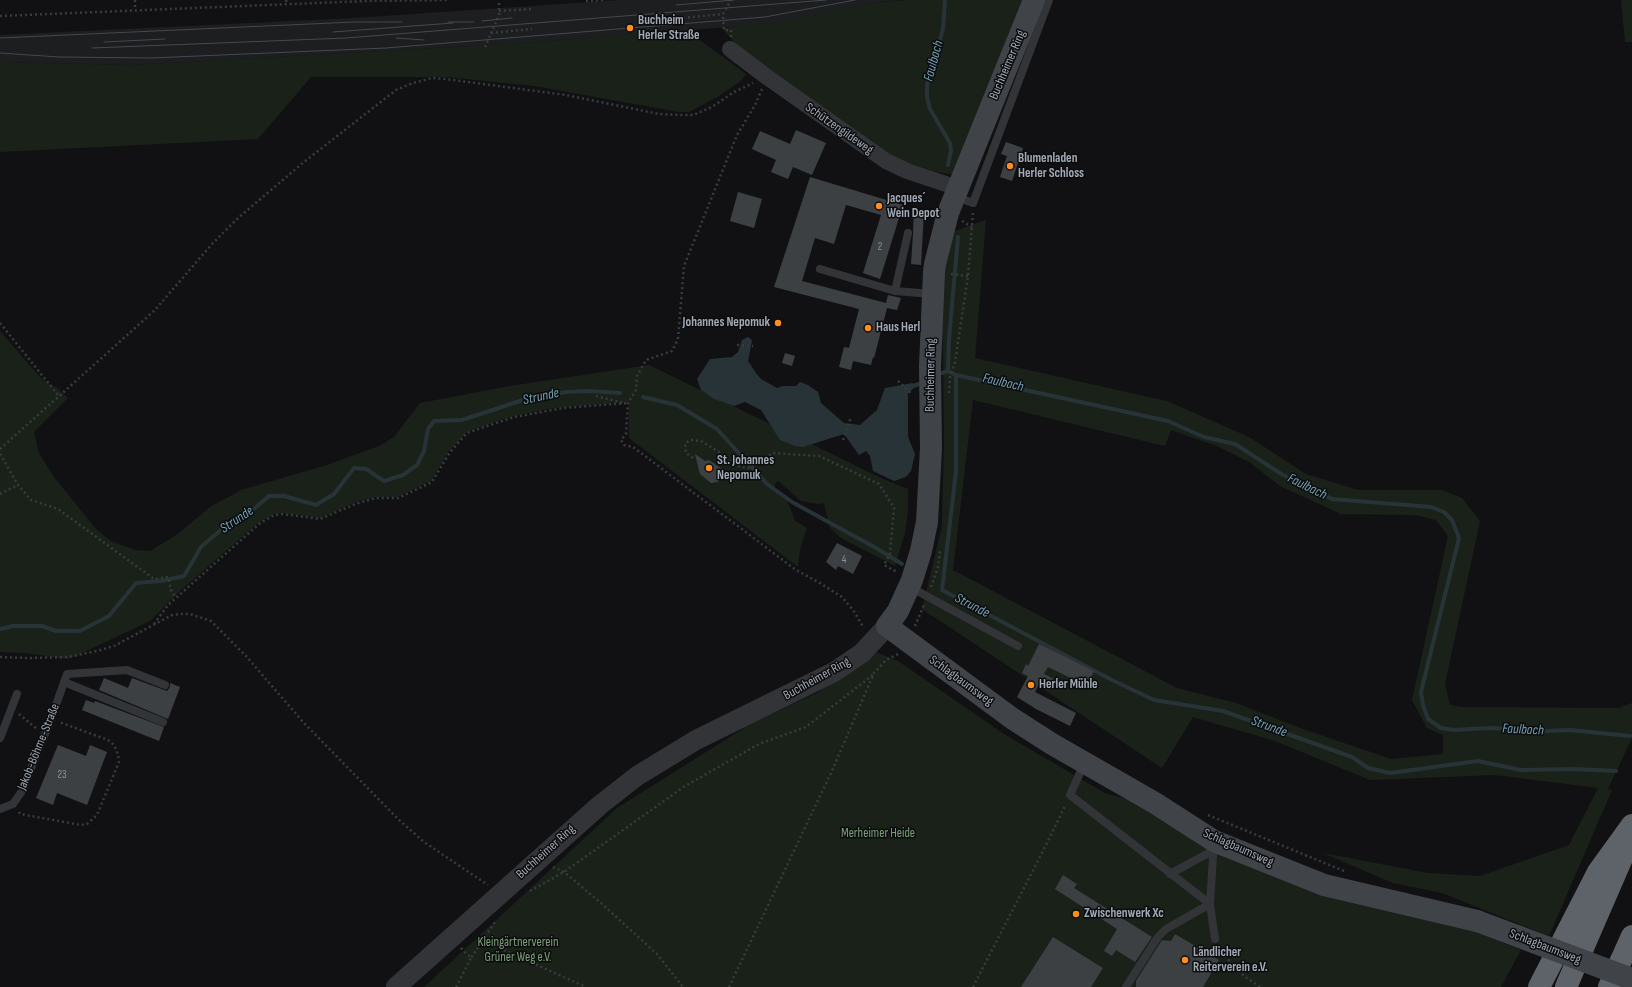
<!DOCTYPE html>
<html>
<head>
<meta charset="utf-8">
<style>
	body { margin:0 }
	canvas { display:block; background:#111113 }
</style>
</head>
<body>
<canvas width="1632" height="987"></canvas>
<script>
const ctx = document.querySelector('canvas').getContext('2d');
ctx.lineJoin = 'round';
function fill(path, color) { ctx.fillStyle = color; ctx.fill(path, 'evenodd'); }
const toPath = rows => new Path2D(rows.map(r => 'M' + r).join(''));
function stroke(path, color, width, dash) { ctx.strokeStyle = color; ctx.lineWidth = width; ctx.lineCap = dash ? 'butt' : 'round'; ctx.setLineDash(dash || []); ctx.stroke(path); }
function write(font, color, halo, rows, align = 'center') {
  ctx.font = font + ' "Sofia Sans Condensed",sans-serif'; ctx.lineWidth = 3; ctx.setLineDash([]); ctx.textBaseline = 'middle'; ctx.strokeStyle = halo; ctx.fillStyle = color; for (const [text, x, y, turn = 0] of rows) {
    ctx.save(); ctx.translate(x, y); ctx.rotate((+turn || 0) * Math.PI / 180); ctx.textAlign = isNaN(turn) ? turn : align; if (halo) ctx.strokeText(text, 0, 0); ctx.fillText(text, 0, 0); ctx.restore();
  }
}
const built = toPath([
	[620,0,903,0,879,2,767,24,509,44,130,65,0,62,0,35,354,18]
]);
const green = toPath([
	[909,0,1022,0,953,175,933,171,898,160,747,54,733,41,722,28,767,23,879,2],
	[1621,0,1632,0,1632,42,1625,42],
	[686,30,746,74,741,81,717,97,689,112,679,112,534,86,447,77,311,77,258,139,0,152,0,62,130,65,509,44],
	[986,220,975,358,1167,401,1249,437,1306,474,1358,490,1442,490,1462,498,1480,521,1445,684,1450,705,1463,707,1619,708,1632,703,1632,738,1608,789,1606,789,1612,790,1549,936,1442,893,1393,883,1323,853,1428,873,1480,876,1569,845,1598,788,1495,775,1370,780,1275,741,1193,717,1162,768,922,609,942,526,944,441,943,350,941,319,942,260,952,232],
	[973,400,1165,446,1171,430,1219,447,1249,462,1280,486,1341,514,1415,515,1436,520,1448,536,1412,700,1427,728,1443,735,1443,754,1391,759,1300,728,1236,703,1177,688,953,570],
	[0,331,38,375,45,381,56,387,68,398,34,432,39,453,45,463,54,477,96,529,111,541,135,550,150,551,178,534,210,507,241,490,327,465,379,446,394,437,420,403,510,386,649,365,883,479,908,489,908,511,905,533,895,566,841,538,830,528,824,503,818,504,801,501,778,481,776,482,774,489,787,501,793,515,794,520,807,528,800,549,798,567,629,438,629,402,554,408,513,416,467,432,449,451,431,481,397,497,376,497,358,501,320,518,283,513,274,514,258,523,181,590,150,621,69,659,25,653,0,652],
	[876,652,898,661,1004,734,1105,793,1153,806,1521,950,1501,987,424,987,617,808,752,723,817,693]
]);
const water = toPath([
	[748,337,751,339,752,341,748,361,756,373,761,379,777,388,783,386,796,386,800,382,808,385,818,392,821,403,844,423,860,425,877,410,885,388,913,383,913,389,908,393,908,437,915,454,911,471,906,477,894,481,873,471,870,456,866,451,859,455,844,434,803,447,795,446,780,440,761,410,745,402,734,406,714,399,701,390,697,379,710,359,732,357,738,352,742,340]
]);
const stream = toPath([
	[945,0,943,29,927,85,927,98,930,109,950,143,951,150,948,165],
	[958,237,949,339,948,371,956,375,1168,421,1204,437,1235,444,1283,475,1332,499,1431,507,1444,512,1452,520,1459,538,1421,692,1423,705,1428,719,1441,728,1454,730,1490,728,1546,731,1570,730,1630,736],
	[942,373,948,371],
	[956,375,956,471,942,590,1112,680,1154,700,1223,711,1352,757,1368,768,1390,773,1478,761,1521,770,1574,769,1616,771],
	[913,386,919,384],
	[643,397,677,405,717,429,767,484,792,502,876,548,902,564],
	[0,629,13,626,42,626,56,631,80,631,109,616,136,583,161,581,184,576,201,547,223,528,241,520,269,496,284,496,316,505,334,494,354,468,366,469,384,481,403,475,417,465,424,451,428,429,434,421,462,420,529,398,566,392,589,391,620,393]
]);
const building = toPath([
	[796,130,826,143,812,175,793,167,788,179,771,172,776,160,752,149,760,131,790,144],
	[1006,142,1023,148,1012,181,1000,177,1007,156,1001,154],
	[810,177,903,205,880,279,863,273,881,215,846,205,834,244,815,238,802,281,886,303,888,295,901,298,897,310,887,308,874,358,873,357,871,365,853,361,851,370,839,367,844,347,849,348,859,309,774,287],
	[738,192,762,199,754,228,730,221],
	[914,208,924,211,921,265,911,264,913,234],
	[785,353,795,356,792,366,782,363],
	[695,454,705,461,709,460,722,469,722,476,718,482,711,483,700,474],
	[837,543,862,556,853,574,838,566,836,570,826,562],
	[1039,644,1094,671,1087,686,1048,667,1044,674,1054,679,1050,687,1040,682,1035,692,1076,713,1070,726,1036,709,1017,697,1028,676,1022,673,1026,664,1028,666],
	[104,678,128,688,132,678,167,691,170,687,170,683,180,687,168,719,99,690],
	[86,700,94,703,95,701,164,727,159,741,82,710],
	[58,745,86,756,90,745,107,752,87,805,57,793,53,805,36,798],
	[1063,875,1077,884,1074,888,1152,937,1135,962,1116,950,1112,956,1104,951,1117,929,1055,889],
	[1175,934,1219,960,1203,987,1136,987,1136,981,1162,940,1171,941],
	[1053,937,1103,968,1091,987,1021,987]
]);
const path = toPath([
	[135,0,135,10],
	[286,0,287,4],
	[586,1,604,0],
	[499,11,531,9],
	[0,16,366,1,449,0],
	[683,18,723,14],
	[491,33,532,29],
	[731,37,731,30,724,30,723,14,731,0],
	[485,47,499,15,499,0],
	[762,89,755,105,737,135,684,266,678,339,672,351,646,360,637,376,636,390,628,403,626,434,621,440,624,445,633,447,796,570,820,583,842,597,853,610,864,628],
	[962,221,972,227],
	[951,274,968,276],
	[0,323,58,395],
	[737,345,753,346],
	[898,381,912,394],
	[949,393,950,377,955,362,968,276,973,212],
	[596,396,624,403],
	[843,440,851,417],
	[0,449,154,311,212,244,238,218,304,162,396,90,413,83,432,78,445,79,566,95,659,114,681,115,693,115,712,107,734,92,753,83],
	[0,454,18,485,31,500,58,509,154,579,168,577,171,590,176,598],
	[693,458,686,453,685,444,690,440,701,441,719,452,736,466,749,468,773,453,819,456,879,484,894,508,890,554,884,565,897,572],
	[0,494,18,485],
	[931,587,938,567,940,551],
	[154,624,168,605,176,598,259,524,274,515,283,514,320,519,358,503,376,498,398,498,432,482,450,452,467,433,514,417,563,408,628,403],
	[915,626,924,605],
	[0,657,27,658,68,657,97,651,114,646,172,615,180,614,190,614,211,621,246,656,303,722,398,819,424,842,488,885],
	[19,714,37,729],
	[19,812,20,814,81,825,87,824,97,815,119,762,118,754,114,745,108,740,59,722],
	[1208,815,1344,871],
	[553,867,564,872,601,903,657,954,683,987],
	[530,891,564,872,685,786,759,744,806,727,874,674],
	[481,940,586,987],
	[1220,947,1227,958,1244,976,1260,987],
	[461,948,471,958,495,922],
	[456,987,471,958],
	[729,987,832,771,874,673,886,660,898,654],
	[973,987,1045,847,1066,804]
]);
const service = toPath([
	[956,197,973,203,1049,0],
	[908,233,895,291,932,294],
	[820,269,895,291],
	[910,587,1018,646],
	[64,682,163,722],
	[0,738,17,694],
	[1084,764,1070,795,1210,904,1215,939],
	[0,809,13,804,22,791,51,719,67,674,127,670,165,685],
	[1170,874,1214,850],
	[1126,987,1158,937,1166,929,1210,904,1214,841]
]);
const minor = toPath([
	[730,49,767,77,886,161,907,171,958,188]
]);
const tertiary = toPath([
	[396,987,600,805,637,776,696,740,834,672,862,653,887,626]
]);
const secondary = toPath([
	[1034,0,948,213,935,264,934,272,930,366,931,448,927,522,921,551,912,580,898,611,887,626,1013,719,1052,744,1155,803,1214,841,1324,885,1477,921]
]);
const motorway = toPath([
	[1539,987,1598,872,1632,825],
	[1566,987,1626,849],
	[1609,987,1632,936]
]);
const tram = toPath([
	[676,5,734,0],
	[482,21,512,18],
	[448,22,474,22],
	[333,32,453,23],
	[0,38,354,22,402,22],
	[396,38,424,40],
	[104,42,165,39],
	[92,48,346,38,826,0],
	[0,53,59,57,151,58,386,48,765,17,855,0]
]);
const secondaryBridge = toPath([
	[1477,921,1632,979]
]);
const markers = [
	[630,28,4,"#ff8e1d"],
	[1010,166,4,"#ff8e1d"],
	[879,206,4,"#ff8e1d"],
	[778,323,4,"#ff8e1d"],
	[868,328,4,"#ff8e1d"],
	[709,468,4,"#ff8e1d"],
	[1031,685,4,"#ff8e1d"],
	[1076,914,4,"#ff8e1d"],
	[1185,960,4,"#ff8e1d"]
];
const numberNames = [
	["2",880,247],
	["4",844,560],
	["23",62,775]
];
const poiNames = [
	["Buchheim",638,21],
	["Herler Straße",638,36],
	["Blumenladen",1018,159],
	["Herler Schloss",1018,174],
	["Jacques´",887,199],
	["Wein Depot",887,214],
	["Johannes Nepomuk",770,323,"right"],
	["Haus Herl",876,328],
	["St. Johannes",717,461],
	["Nepomuk",717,476],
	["Herler Mühle",1039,685],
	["Zwischenwerk Xc",1084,914],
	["Ländlicher",1193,953],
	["Reiterverein e.V.",1193,968]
];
const streetNames = [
	["Buchheimer Ring",1008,65,-67],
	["Schützengildeweg",839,129,35],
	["Buchheimer Ring",931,375,-89],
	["Buchheimer Ring",817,679,-29],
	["Schlagbaumsweg",961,681,36],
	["Jakob-Böhme-Straße",39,747,-68],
	["Schlagbaumsweg",1238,848,24],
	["Buchheimer Ring",546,852,-42],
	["Schlagbaumsweg",1545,947,21]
];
const parkNames = [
	["Merheimer Heide",878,834],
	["Kleingärtnerverein",518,943],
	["Grüner Weg e.V.",518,958]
];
const waterNames = [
	["Faulbach",934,61,-75],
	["Faulbach",1003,383,13],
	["Strunde",541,397,-12],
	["Faulbach",1307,487,26],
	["Strunde",237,520,-34],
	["Strunde",972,606,27],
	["Strunde",1269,727,20],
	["Faulbach",1523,730,3]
];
fill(built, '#1d1e20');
fill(green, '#192119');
fill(water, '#273337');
stroke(stream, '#273337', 4);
fill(building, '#3d4043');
stroke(path, '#383b3f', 2.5, [2, 3]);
stroke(service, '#323438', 8);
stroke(minor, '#323438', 16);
stroke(tertiary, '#323438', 20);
stroke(secondary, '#404348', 22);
stroke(motorway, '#5e636a', 22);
stroke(tram, '#45484d', 1);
stroke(secondaryBridge, '#404348', 22);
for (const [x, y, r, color] of markers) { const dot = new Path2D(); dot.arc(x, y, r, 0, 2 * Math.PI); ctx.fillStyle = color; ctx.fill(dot); stroke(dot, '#0c0c0e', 1.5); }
write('11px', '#889098', null, numberNames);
write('bold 13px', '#a1aab5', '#0c0c0e', poiNames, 'left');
write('13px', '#a1aab5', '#0c0c0e', streetNames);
write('13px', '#7ba277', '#0c0c0e', parkNames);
write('italic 14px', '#75a0b3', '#0c0c0e', waterNames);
</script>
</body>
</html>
